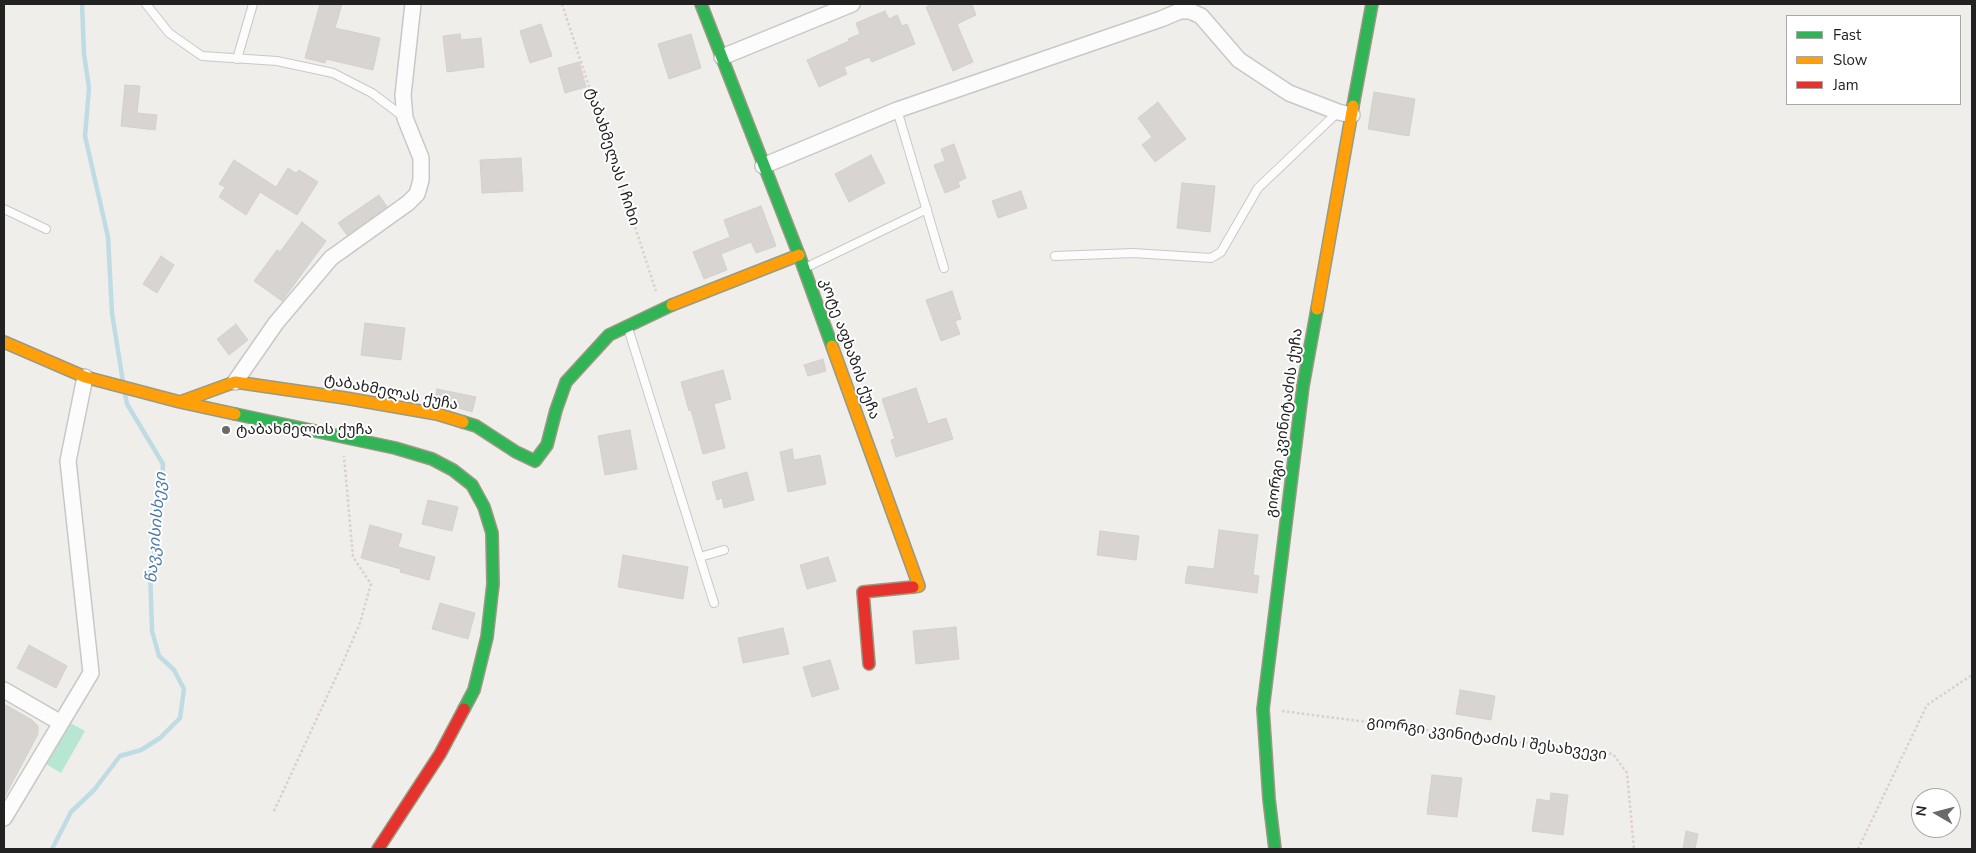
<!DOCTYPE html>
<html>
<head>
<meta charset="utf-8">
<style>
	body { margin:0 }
	#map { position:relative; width:1976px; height:853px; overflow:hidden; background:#f0eeeb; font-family:"Nunito Sans",sans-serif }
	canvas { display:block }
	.frame { position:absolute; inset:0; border:5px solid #222; pointer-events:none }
	.legend { position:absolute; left:1786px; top:15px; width:175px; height:90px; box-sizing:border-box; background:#fff; border:1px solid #a7a7a7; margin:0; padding:6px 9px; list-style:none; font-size:15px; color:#222 }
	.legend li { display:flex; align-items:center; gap:10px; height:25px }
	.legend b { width:25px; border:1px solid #a7a7a7 }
	.north { position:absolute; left:1911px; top:788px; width:50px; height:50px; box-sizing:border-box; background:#fff; border:1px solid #a7a7a7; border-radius:50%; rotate:278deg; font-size:14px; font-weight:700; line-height:20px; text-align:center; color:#222 }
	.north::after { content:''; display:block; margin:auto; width:18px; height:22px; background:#6a6968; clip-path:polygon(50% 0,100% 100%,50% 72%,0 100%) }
</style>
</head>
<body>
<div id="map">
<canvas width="1976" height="853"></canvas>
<div class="frame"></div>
<ul class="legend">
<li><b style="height:6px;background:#30b455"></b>Fast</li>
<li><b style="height:6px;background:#ff9f0a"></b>Slow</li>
<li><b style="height:6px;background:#e5322d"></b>Jam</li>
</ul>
<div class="north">N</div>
</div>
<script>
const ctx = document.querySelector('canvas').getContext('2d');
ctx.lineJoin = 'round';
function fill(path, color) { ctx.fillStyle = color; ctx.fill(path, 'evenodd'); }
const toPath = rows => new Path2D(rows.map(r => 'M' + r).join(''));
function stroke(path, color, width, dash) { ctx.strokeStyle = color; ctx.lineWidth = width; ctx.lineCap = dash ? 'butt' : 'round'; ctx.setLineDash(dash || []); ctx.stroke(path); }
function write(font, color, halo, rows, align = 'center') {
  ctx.font = font + ' "Nunito Sans","Noto Sans Georgian",sans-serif'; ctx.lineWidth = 4; ctx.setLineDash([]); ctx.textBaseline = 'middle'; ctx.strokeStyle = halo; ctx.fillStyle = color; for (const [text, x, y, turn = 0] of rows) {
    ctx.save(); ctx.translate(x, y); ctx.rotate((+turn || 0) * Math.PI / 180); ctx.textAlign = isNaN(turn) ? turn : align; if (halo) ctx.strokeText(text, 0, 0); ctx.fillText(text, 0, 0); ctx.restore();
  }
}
const pitch = toPath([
	[65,720,85,731,61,773,41,761]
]);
const stream = toPath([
	[82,4,84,54,89,88,85,136,108,237,112,313,123,382],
	[52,849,71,812,94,790,120,756,141,750,160,738,180,718,184,689,174,670,159,656,152,631,150,568,158,539,163,464,127,404,125,394]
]);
const building = toPath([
	[320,4,342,4,335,28,380,38,373,70,326,59,325,63,305,58,320,4],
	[934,4,972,4,976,15,957,24,973,62,953,71,926,7,934,4],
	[885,11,889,19,897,15,902,26,907,24,915,44,872,62,869,57,844,67,847,74,819,87,807,60,849,41,848,39,860,34,856,23,885,11],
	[541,24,552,56,530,63,520,31,541,24],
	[460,34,461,40,481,38,484,67,447,72,443,36,460,34],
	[691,34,701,68,669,79,658,44,691,34],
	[579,62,586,87,565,93,558,68,579,62],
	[125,85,140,86,137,113,157,115,155,130,121,126,125,85],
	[1374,92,1415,99,1409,136,1368,129,1374,92],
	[1158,102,1186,139,1155,162,1142,145,1152,137,1138,118,1158,102],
	[954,144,966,178,958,182,960,187,945,193,934,165,945,161,941,149,954,144],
	[871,155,885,183,849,202,835,174,871,155],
	[521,158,523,191,482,193,480,160,521,158],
	[234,160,276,187,288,168,296,173,299,170,318,182,297,215,260,192,246,215,219,197,225,187,219,184,234,160],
	[1182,183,1215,186,1210,232,1177,228,1182,183],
	[1021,191,1027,208,998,218,992,201,1021,191],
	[379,195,387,207,347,235,338,223,379,195],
	[761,206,776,246,756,253,751,242,721,254,727,270,704,279,693,252,730,237,724,220,761,206],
	[302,222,326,241,282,301,254,281,277,250,280,252,302,222],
	[161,256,174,265,157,293,143,284,161,256],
	[952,291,961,319,955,321,960,334,941,341,926,300,952,291],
	[365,323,405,328,401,360,361,355,365,323],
	[236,324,248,340,229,355,217,339,236,324],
	[823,359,826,371,808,376,804,365,823,359],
	[723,370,731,399,714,404,725,448,703,454,691,410,689,411,681,382,723,370],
	[916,388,928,424,946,418,953,439,896,457,891,440,895,439,882,399,916,388],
	[437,389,476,397,472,412,435,401,437,389],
	[630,430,637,469,605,475,598,436,630,430],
	[792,449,794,460,820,455,826,484,788,492,780,452,792,449],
	[747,472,754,500,724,508,722,498,717,500,712,482,747,472],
	[428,500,458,507,452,531,422,524,428,500],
	[370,525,402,534,398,547,435,557,429,580,400,572,401,569,361,558,370,525],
	[1219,530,1258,535,1253,575,1259,576,1257,593,1185,583,1188,566,1214,569,1219,530],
	[1100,531,1139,536,1136,560,1097,555,1100,531],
	[623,555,688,567,683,599,618,587,623,555],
	[828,557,836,581,807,589,800,565,828,557],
	[440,603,475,613,468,639,432,629,440,603],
	[956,627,959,659,916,664,913,631,956,627],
	[783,628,789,654,743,663,738,638,783,628],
	[29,645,67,666,56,688,17,668,29,645],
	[830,660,839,689,812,697,803,667,830,660],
	[1460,690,1495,696,1491,720,1456,714,1460,690],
	[4,704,32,720,38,726,38,734,4,798,4,704],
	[1432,775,1462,778,1457,817,1427,814,1432,775],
	[1551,793,1568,795,1563,835,1532,831,1537,799,1550,801,1551,793],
	[1686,831,1698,834,1695,849,1683,849,1686,831]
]);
const path = toPath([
	[562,4,656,291],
	[1282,711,1613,754,1627,773,1634,849],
	[274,811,344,660,360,623,371,584,353,557,344,456],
	[1858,849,1927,705,1972,675]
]);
const lane = toPath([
	[146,4,169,33,202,56,277,61,333,73,372,93,405,118],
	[237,59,253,4],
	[897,110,944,268],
	[4,209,46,229],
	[1055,256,1133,253,1211,258,1221,252,1258,188,1338,112],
	[805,268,927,209],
	[628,328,714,603],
	[700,557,724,550]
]);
const street = toPath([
	[722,57,852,4],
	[763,166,897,110,1161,19,1180,11,1190,11,1201,16,1239,60,1289,93,1338,112,1352,115],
	[235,382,276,323,331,258,408,203,417,194,421,180,421,158,405,118,403,95,413,4],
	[4,690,61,723],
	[4,818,91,673,68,461,85,377]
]);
const fast = toPath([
	[701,4,799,255,832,346],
	[1353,106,1372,4],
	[235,414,395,448,432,459,453,470,472,485,484,507,492,533,493,584,487,637,474,690,464,709],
	[463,422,476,426,516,452,535,461,547,445,556,410,566,382,609,335,672,305],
	[1275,849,1269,799,1263,709,1303,386,1317,309]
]);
const slow = toPath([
	[672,305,799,255],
	[1317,309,1353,106],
	[4,342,85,377,180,402,235,414],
	[832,346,919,586,913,587],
	[180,402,235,382,345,398,437,414,463,422]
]);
const jam = toPath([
	[869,664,863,592,913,587],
	[378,849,440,754,464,709]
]);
const markers = [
	[226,430,5,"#6a6968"]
];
const streetNames = [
	["ტაბახმელას I ჩიხი",612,157,72],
	["კოტე აფხაზის ქუჩა",849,349,70],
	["ტაბახმელას ქუჩა",391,393,11],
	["გიორგი კვინიტაძის ქუჩა",1285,423,-82],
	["გიორგი კვინიტაძის I შესახვევი",1487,739,8]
];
const poiNames = [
	["ტაბახმელის ქუჩა",236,430]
];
const waterNames = [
	["წავკისისხევი",157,528,-85]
];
fill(pitch, '#b7e6d2');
stroke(stream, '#bfdbe3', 4.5);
fill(building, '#d7d4d2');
stroke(building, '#d3d0cc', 1);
stroke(lane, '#c9c8c7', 10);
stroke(street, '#c9c8c7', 18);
stroke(fast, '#999a82', 14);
stroke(slow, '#999a82', 14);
stroke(jam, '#999a82', 14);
stroke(path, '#dccecd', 2.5, [2.5, 2.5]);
stroke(lane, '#fdfcfc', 8);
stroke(street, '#fdfcfc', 15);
stroke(fast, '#30b455', 11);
stroke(slow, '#ff9f0a', 11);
stroke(jam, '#e5322d', 11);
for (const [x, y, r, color] of markers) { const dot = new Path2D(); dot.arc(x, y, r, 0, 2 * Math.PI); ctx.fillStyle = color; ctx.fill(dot); stroke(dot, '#fff', 2); }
write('15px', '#222', '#fff', streetNames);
write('15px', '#222', '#fff', poiNames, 'left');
write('italic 16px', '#4a7aab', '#fff', waterNames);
</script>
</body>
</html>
